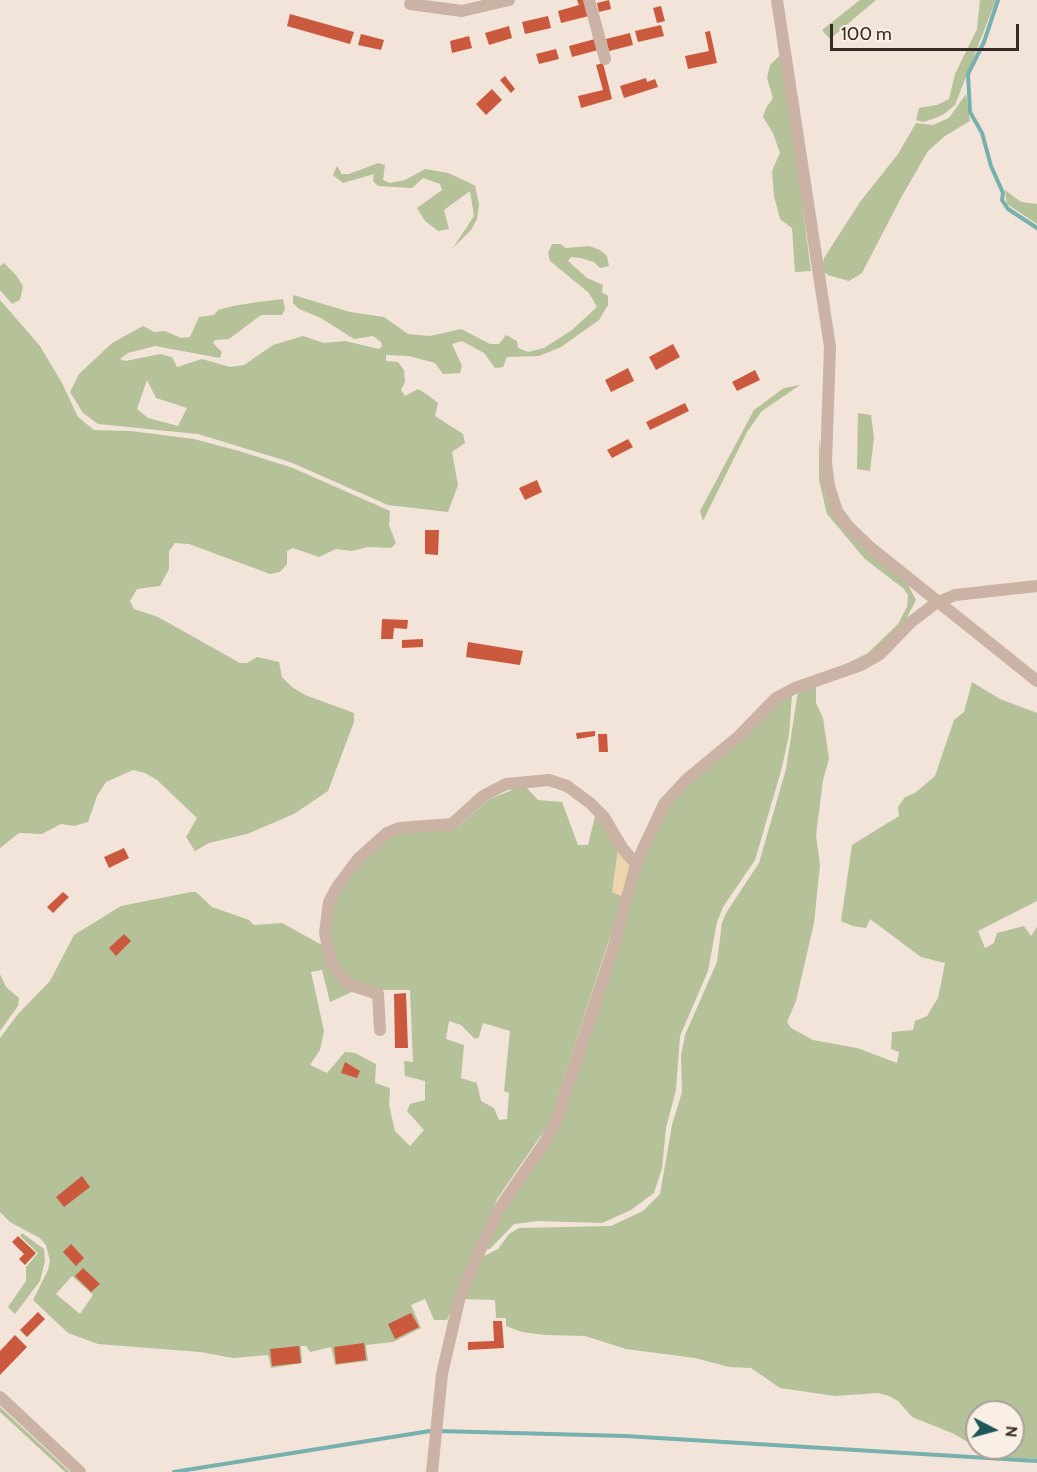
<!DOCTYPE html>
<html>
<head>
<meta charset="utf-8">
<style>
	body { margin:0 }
	#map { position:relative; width:1037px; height:1472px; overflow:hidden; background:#f2e4d8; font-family:Cabin,sans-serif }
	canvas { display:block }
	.north { position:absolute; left:965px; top:1400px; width:60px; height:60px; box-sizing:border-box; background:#faefe4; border:2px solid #aba098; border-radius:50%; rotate:96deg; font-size:16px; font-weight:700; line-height:24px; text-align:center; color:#352a26 }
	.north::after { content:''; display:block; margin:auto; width:21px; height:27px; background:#1a5758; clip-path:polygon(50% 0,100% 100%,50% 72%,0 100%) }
	.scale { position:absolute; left:830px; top:24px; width:189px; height:27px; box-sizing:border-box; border:3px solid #352a26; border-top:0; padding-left:8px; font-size:18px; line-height:21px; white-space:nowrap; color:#352a26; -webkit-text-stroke:4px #faefe4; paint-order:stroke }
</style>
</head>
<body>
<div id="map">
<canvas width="1037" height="1472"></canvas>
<div class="north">N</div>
<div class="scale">100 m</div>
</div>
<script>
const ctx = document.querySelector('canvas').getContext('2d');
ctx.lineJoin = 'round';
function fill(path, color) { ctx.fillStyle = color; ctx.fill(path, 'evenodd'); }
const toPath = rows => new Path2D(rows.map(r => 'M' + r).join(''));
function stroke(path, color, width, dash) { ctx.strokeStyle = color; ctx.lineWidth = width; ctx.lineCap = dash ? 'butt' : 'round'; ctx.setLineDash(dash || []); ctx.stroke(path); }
const green = toPath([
	[860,0,876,0,830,39,822,30],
	[980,0,996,0,955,105,944,114,933,119,923,122,916,120,919,108,937,105,949,99,955,74,977,29],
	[781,54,791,118,811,271,795,272,792,228,780,219,774,196,772,171,780,153,773,133,763,117,766,108,773,98,767,78,770,65],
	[966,94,970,121,945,136,928,151,902,196,862,273,849,281,828,275,822,270,824,258,860,202,898,154,916,123,933,125,949,118],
	[378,163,385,165,383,180,390,183,405,180,425,169,448,173,470,183,475,186,479,204,477,219,471,230,453,248,474,216,470,191,444,210,449,229,438,231,425,221,417,208,442,190,440,184,423,178,412,188,378,186,373,181,374,174,343,183,333,175,337,166,342,174,349,174],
	[1005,190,1021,202,1037,204,1037,224,1007,204],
	[552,244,560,244,566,248,589,246,600,250,607,256,609,266,600,268,594,262,580,258,571,257,568,261,587,278,603,285,602,292,608,296,608,305,599,320,561,347,539,356,507,357,503,367,495,368,484,353,462,341,452,344,462,366,460,373,443,374,435,363,409,356,386,355,386,361,398,362,404,370,405,382,401,390,405,396,418,389,428,395,438,403,435,416,463,434,465,443,452,452,458,485,448,512,388,505,290,462,198,434,98,424,83,413,70,392,79,374,112,343,143,326,154,332,165,331,181,338,190,337,199,317,214,315,218,310,233,306,258,302,283,299,285,309,282,315,261,315,229,339,215,340,213,343,222,352,220,358,155,346,128,353,120,359,125,361,160,354,172,357,177,367,202,359,230,367,244,365,273,345,303,336,324,343,345,341,379,349,382,346,381,342,373,336,354,339,321,318,299,309,293,303,293,295,350,312,384,317,408,334,430,336,461,329,490,344,499,344,506,335,517,341,518,348,528,352,544,348,572,330,597,307,589,293,550,261,548,253],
	[147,380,156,398,187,408,178,426,148,418,137,409],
	[4,263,16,275,23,286,20,300,12,304,0,290,0,266],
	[0,300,40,346,62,383,78,417,94,430,131,431,194,439,239,451,293,468,390,511,389,525,396,543,391,548,368,547,352,551,336,549,319,557,293,548,287,551,287,564,280,572,270,574,189,544,175,543,169,551,169,569,160,586,137,589,130,601,134,609,158,617,240,663,247,663,257,657,279,662,282,677,292,687,305,695,354,713,354,722,328,791,294,814,247,834,209,843,195,851,186,837,197,818,157,780,145,773,133,770,106,782,97,796,88,822,74,826,61,824,42,834,19,833,0,848],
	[800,385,762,411,747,432,703,521,700,511,754,410,784,388],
	[858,413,871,415,874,438,870,471,857,469],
	[819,438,825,494,832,512,908,585,916,600,901,629,885,646,854,664,846,664,868,653,898,624,907,607,908,595,904,589,865,559,827,514,819,480],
	[972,682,1000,699,1037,713,1037,901,978,931,985,948,994,943,997,933,1024,926,1031,936,1037,927,1037,1459,1006,1457,980,1448,1013,1448,1013,1412,977,1412,977,1447,952,1433,912,1417,898,1401,889,1396,878,1393,835,1396,780,1388,751,1368,729,1367,695,1358,626,1349,585,1336,545,1335,522,1332,506,1326,506,1318,496,1318,495,1300,463,1299,478,1259,498,1249,509,1234,519,1228,611,1226,643,1211,660,1194,672,1125,682,1092,681,1056,685,1035,717,962,722,923,726,913,759,863,786,769,798,691,816,685,816,703,823,718,829,759,823,780,816,835,820,865,814,923,796,1001,787,1022,791,1028,813,1040,857,1048,897,1063,899,1052,891,1049,892,1032,913,1030,915,1021,927,1016,938,998,945,963,921,957,870,919,866,928,853,926,841,921,852,845,899,816,898,807,905,797,915,793,935,776,954,720,964,712],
	[792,694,789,735,781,771,755,860,723,907,717,922,708,971,680,1036,676,1090,666,1128,662,1168,654,1193,631,1210,602,1223,538,1221,514,1224,490,1249,484,1250,498,1216,548,1144,638,864,668,804,776,701],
	[524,785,538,800,562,802,578,845,588,845,596,812,618,848,623,897,552,1115,544,1131,497,1199,447,1320,434,1320,425,1299,411,1305,421,1328,393,1342,366,1345,368,1361,335,1365,331,1347,310,1352,306,1346,301,1346,302,1363,271,1368,268,1355,233,1358,200,1352,98,1344,68,1333,33,1300,48,1270,50,1261,46,1245,40,1238,10,1222,0,1212,0,1038,18,1014,50,981,74,935,121,906,191,892,196,892,212,907,249,920,254,925,282,923,322,945,354,991,330,1002,322,970,311,972,324,1031,320,1050,310,1065,327,1073,345,1052,355,1053,376,1064,375,1083,390,1088,389,1105,395,1131,410,1146,424,1130,407,1111,410,1104,425,1100,425,1081,405,1076,404,1061,413,1062,410,990,381,990,353,982,333,958,329,912,349,877,374,848,399,832,459,826,488,800],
	[449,1021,461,1025,475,1039,479,1037,483,1023,510,1031,504,1091,509,1093,507,1119,499,1120,494,1108,481,1101,477,1083,461,1078,464,1045,446,1039],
	[72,1276,93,1295,80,1314,56,1294],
	[0,974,6,987,19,998,18,1006,0,1031],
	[22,1233,44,1249,45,1261,40,1281,15,1314,8,1307,26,1281,26,1267,38,1253,20,1236],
	[0,1407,70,1472,65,1472,0,1412]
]);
const sand = toPath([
	[618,848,631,863,623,897,612,892]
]);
const stream = toPath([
	[998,0,984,42,968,74,970,112,982,133,991,166,1003,193,1002,200,1008,209,1037,228],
	[438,1431,625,1436,1037,1461],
	[174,1472,430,1431]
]);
const building = toPath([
	[577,0,585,0,589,16,561,23,558,11,579,5],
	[609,0,611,9,599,12,597,3],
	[661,6,665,21,657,23,653,8],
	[290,14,354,32,350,44,287,26],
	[548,16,551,28,525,34,522,22],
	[661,25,664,36,638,42,635,31],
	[509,26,512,38,489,45,485,33],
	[710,31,717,63,688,69,685,56,709,51,705,32],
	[630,33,633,45,609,51,606,39],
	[361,34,384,40,381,50,358,45],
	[469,36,472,48,452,53,450,41],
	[595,39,598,50,572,57,569,46],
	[556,49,559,59,539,64,536,54],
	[603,63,612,99,581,108,578,96,603,90,596,65],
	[505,76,515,89,511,93,500,80],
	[646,78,647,82,655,79,658,87,624,98,620,86],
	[492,89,502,100,486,115,476,104],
	[673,344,680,357,656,370,649,357],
	[628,368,634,381,611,392,605,380],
	[755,370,760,380,737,391,732,382],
	[685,403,689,411,650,430,646,422],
	[628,439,633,447,612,458,607,450],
	[537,480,542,492,525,500,519,488],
	[425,530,439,530,438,555,425,554],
	[382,619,408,620,407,629,394,628,393,639,381,639],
	[423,639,423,647,402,648,402,640],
	[468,642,523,651,520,665,466,657],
	[595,731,595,736,577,739,576,733],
	[598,734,607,734,608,752,599,752],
	[124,848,129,858,109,868,104,857],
	[63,892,69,897,53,913,47,907],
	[124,934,131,941,116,956,109,948],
	[406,993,408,1048,395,1048,394,994],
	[345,1062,360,1071,357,1078,341,1073],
	[82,1176,90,1187,64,1207,56,1197],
	[18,1236,36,1253,25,1265,19,1259,24,1254,12,1242],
	[71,1244,84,1258,76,1266,63,1252],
	[83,1268,100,1284,91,1292,75,1276],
	[38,1312,45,1319,27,1337,20,1330],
	[411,1313,419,1327,395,1339,388,1324],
	[493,1321,502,1321,504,1348,468,1350,468,1342,494,1341],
	[15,1335,27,1347,0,1375,0,1351],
	[364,1343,366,1360,336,1364,334,1347],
	[299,1346,301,1363,272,1366,270,1349]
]);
const minor = toPath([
	[589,0,605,59],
	[777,0,830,347,826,463,829,486,837,511,848,526,871,548,1037,681],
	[410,4,462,11,509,0],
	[380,1030,378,994,350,985,340,975,331,962,325,933,329,902,337,887,358,859,387,833,399,828,452,824,483,796,506,784,549,780,567,786,590,803,604,817,623,849,636,864],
	[0,1397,80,1472],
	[432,1472,442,1374,460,1296,497,1212,545,1142,557,1118,613,949,636,864,664,804,687,779,739,736,776,698,795,688,861,665,880,654,911,622,936,603,955,595,1037,586]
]);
fill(green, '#b5c198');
fill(sand, '#efd5ad');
stroke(stream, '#76b0af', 4);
fill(building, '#ca593e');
stroke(minor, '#cab3a4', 12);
</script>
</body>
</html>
